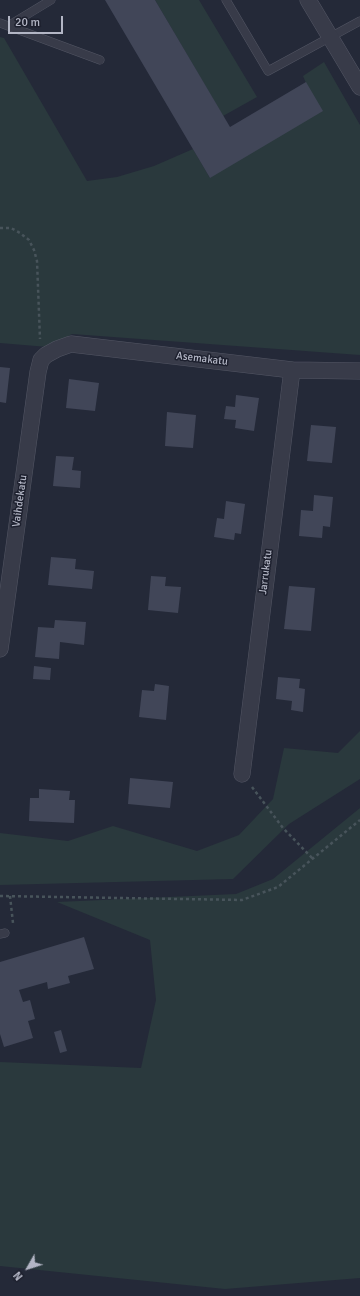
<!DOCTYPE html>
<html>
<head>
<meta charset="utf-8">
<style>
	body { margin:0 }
	#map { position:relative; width:360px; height:1296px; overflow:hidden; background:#242938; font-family:Signika,sans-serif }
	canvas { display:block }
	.north { position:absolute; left:8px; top:1248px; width:40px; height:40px; -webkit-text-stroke:3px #1d202e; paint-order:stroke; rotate:231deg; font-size:11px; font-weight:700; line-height:16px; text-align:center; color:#b3b6c5 }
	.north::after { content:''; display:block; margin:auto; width:14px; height:18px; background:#b3b6c5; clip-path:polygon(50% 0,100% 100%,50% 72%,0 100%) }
	.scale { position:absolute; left:8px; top:16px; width:55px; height:18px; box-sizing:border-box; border:2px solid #b3b6c5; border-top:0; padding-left:5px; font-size:12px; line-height:14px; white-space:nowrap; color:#b3b6c5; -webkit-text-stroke:3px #1d202e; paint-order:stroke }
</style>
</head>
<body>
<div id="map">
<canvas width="360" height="1296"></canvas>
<div class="north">N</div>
<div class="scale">20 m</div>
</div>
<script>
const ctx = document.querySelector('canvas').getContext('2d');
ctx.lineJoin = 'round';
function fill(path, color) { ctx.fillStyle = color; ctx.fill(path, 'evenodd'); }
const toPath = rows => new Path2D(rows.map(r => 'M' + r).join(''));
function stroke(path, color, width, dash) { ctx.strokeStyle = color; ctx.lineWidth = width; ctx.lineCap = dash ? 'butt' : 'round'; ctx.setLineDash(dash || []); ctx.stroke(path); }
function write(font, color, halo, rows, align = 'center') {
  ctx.font = font + ' Signika,sans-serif'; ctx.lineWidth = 3; ctx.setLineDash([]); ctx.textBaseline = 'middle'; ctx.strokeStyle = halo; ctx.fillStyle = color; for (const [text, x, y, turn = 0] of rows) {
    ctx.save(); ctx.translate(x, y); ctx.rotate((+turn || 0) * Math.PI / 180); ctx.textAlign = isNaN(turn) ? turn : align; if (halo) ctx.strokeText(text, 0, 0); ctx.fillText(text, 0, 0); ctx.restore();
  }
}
const green = toPath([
	[155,0,199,0,257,97,223,116],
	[0,37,4,38,87,181,117,177,154,166,193,149,210,178,306,83,303,76,324,62,360,125,360,355,72,334,48,347,0,343],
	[360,731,360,779,289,824,233,879,0,885,0,833,68,841,113,826,197,851,239,835,273,799,284,748,338,753],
	[360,808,360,1278,225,1289,0,1266,0,1062,141,1068,156,1000,150,940,57,902,236,894,273,879]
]);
const building = toPath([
	[105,0,155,0,230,127,306,82,323,111,210,178],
	[0,367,10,368,6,403,0,402],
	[69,379,99,383,95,411,66,408],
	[236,395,259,398,254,431,235,428,236,420,224,419,226,406,235,407],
	[167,412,196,415,193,448,165,446],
	[311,425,336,427,332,463,307,461],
	[56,456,74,457,72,470,81,471,80,488,53,486],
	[314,495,333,497,330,527,323,526,322,538,299,536,301,510,313,511],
	[226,501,245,504,241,534,235,533,234,540,214,537,217,518,224,519],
	[51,557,76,559,75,569,94,571,92,589,48,585],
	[151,576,166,577,165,586,181,587,178,613,148,610],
	[289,586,315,588,311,631,284,629],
	[55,620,86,622,84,645,60,642,59,659,35,657,38,627,54,628],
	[34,666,51,668,50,680,33,679],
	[278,677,300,679,299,688,305,689,303,712,291,710,292,701,276,699],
	[155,684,169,686,166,720,139,717,142,690,154,691],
	[130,778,173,782,170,808,128,804],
	[39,789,70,791,69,800,75,800,74,823,29,821,30,798,39,798],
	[84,937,94,969,68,976,70,983,48,989,47,982,19,990,23,1002,30,1000,35,1019,28,1021,33,1038,4,1047,0,1034,0,962],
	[61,1030,67,1051,60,1053,54,1032]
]);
const path = toPath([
	[0,228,11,228,20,233,29,240,34,250,37,261,40,339],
	[252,787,283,828,313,859],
	[0,896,242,900,278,887,360,820],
	[10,896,13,923]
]);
const service = toPath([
	[226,0,268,71,360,21],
	[0,23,100,60],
	[8,26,51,0],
	[0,934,5,933]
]);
const minor = toPath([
	[308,0,360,87],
	[0,649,38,372,41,360,46,355,57,349,71,344,292,370,360,371],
	[242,774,292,370]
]);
const streetNames = [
	["Asemakatu",202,359,7],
	["Vaihdekatu",20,501,-82],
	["Jarrukatu",266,572,-83]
];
fill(green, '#2a393d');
fill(building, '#414658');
stroke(service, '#535664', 9);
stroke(minor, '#535664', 17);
stroke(path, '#48545b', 2.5, [3, 3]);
stroke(service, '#383b49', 8);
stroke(minor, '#383b49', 16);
write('11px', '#b3b6c5', '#1d202e', streetNames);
</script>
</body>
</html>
